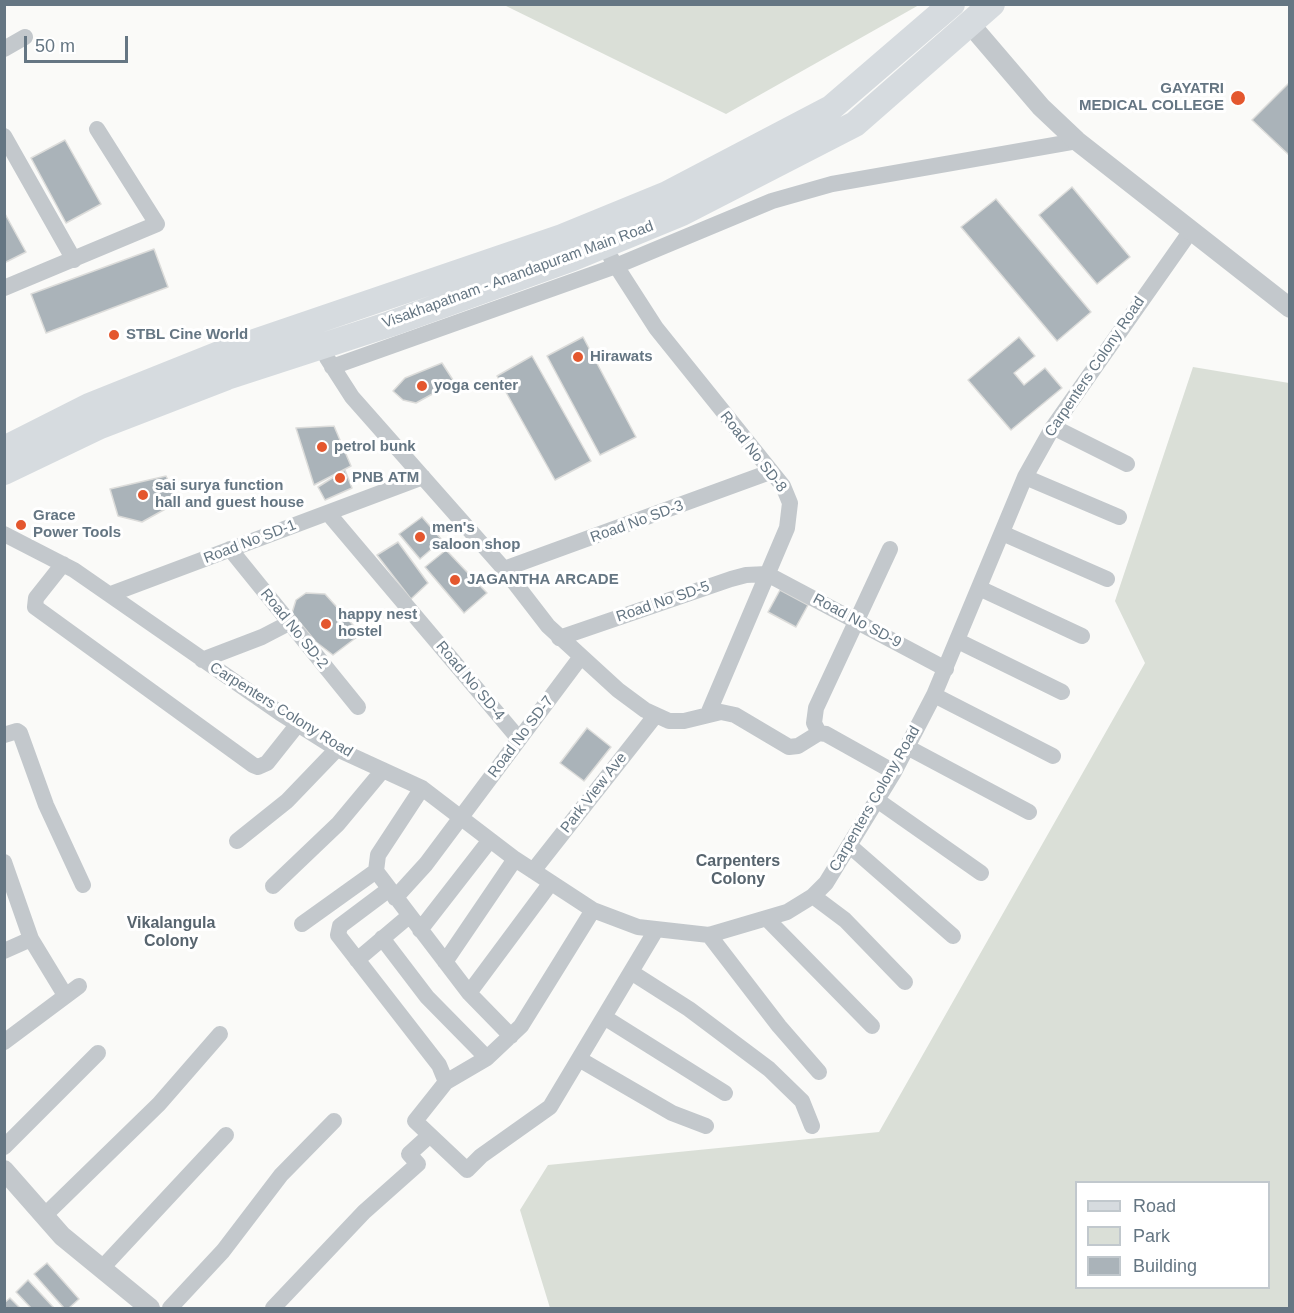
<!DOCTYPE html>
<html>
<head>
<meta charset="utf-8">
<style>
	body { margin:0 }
	#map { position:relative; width:1294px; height:1313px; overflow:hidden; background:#fafaf8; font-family:Arial,sans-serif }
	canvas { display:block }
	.frame { position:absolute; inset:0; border:6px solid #657683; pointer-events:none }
	.legend { position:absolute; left:1075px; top:1181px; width:195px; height:108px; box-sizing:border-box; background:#fff; border:2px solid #c1c8cd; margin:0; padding:8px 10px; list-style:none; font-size:18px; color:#657683 }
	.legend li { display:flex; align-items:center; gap:12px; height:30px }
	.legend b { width:30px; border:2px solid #c1c8cd }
	.scale { position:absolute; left:24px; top:36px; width:104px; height:27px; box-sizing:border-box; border:3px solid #657683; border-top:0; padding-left:8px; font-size:18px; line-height:21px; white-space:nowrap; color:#657683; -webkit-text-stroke:4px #fff; paint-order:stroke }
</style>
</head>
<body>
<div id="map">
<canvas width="1294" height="1313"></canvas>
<div class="frame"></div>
<ul class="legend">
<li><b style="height:8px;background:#d6dbdf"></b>Road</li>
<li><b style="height:16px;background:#dadfd7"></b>Park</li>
<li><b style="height:16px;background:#aab3b9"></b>Building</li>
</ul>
<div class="scale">50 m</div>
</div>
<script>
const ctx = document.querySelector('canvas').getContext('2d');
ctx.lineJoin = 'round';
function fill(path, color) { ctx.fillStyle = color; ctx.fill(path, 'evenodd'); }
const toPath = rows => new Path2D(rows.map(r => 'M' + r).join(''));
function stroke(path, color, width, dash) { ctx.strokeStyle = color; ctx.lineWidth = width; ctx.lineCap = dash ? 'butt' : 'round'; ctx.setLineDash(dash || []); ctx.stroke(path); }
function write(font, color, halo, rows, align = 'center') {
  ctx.font = font + ' Arial,sans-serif'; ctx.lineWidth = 6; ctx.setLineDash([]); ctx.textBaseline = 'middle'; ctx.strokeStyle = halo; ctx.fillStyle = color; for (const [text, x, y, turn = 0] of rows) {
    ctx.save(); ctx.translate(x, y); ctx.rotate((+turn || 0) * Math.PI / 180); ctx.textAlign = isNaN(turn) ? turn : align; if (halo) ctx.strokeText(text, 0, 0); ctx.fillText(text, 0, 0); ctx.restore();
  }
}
const green = toPath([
	[504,5,504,4,919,5,726,114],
	[1193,367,1289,383,1289,1308,550,1308,520,1210,548,1165,879,1132,1145,663,1115,601],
	[1076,1182,1268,1182,1268,1288,1076,1288]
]);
const building = toPath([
	[1290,82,1290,156,1252,120,1290,82],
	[65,140,101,204,66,223,31,158,65,140],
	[1072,187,1130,257,1097,284,1039,215,1072,187],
	[996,199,1091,312,1057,341,961,227,996,199],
	[4,212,26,252,4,263,4,212],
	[154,249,168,287,46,333,31,294,154,249],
	[583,337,636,437,600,455,547,356,583,337],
	[1019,337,1035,356,1014,373,1024,385,1045,368,1062,388,1011,430,968,380,1019,337],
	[532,356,591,461,555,480,497,376,532,356],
	[442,363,453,380,436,392,416,403,403,400,393,391,405,378,442,363],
	[334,426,351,466,314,485,296,428,334,426],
	[345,470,352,488,325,500,318,487,345,470],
	[166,476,178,502,142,522,118,516,110,489,166,476],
	[422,517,442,540,420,559,399,534,422,517],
	[398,542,428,583,411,599,377,555,398,542],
	[446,550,487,593,464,613,425,567,446,550],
	[780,590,808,605,796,627,768,612,780,590],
	[306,593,325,594,361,634,333,655,316,642,292,613,296,600,306,593],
	[587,728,611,747,584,781,560,763,587,728],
	[47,1263,79,1299,69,1308,64,1308,34,1274,47,1263],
	[28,1280,54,1308,31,1308,16,1292,28,1280],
	[10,1298,20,1308,4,1308,4,1303,10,1298]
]);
const minor = toPath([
	[4,49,25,37],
	[4,136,74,260],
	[611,258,656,328,783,486,790,503,787,528,708,714],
	[4,288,157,224,97,129],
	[327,358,352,397,504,569,548,626,618,690,645,710,669,721,684,721,721,712,735,715,789,747,798,746,819,733,826,734,894,772],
	[332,367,616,266,772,201,832,184,1077,141],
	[1053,427,1127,464],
	[1025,477,1119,517],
	[328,513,519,739],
	[1002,533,1107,579],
	[4,534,74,570,280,713,337,749,422,788,515,859,593,910,638,927,709,935,787,912,813,896,826,883,894,772,934,695,1025,477,1053,427,1190,232],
	[230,549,358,707],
	[63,564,36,598,35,607,253,765,258,767,267,763,298,724],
	[504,569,770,472],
	[979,588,1082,636],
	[111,594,423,477],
	[559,638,731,579,746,575,767,574,946,669],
	[958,641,1062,692],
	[202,660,262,637,289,623],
	[934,695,1053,756],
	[819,733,814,723,816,708,890,549],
	[4,735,17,731,20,733,46,805,83,885],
	[907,747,1029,812],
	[422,788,378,855,376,871,469,993,511,1036],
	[877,800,981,873],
	[237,841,287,801,337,749],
	[850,846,953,936],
	[4,862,31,939,65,995],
	[533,871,655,716],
	[273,886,338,824,383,770],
	[388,890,340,926,338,935,439,1065,446,1082],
	[813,896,845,920,905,982],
	[395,898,426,864,580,658],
	[593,910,521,1026,487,1058,446,1082,415,1121,467,1170,481,1156,550,1107,656,930],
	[767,919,872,1026],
	[302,924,376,871],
	[420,930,490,840],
	[709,935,779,1026,819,1072],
	[382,938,427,997,487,1058],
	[4,951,31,939],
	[357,960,409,916],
	[445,962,515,859],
	[631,972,689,1009,769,1069,802,1101,812,1126],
	[469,993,550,884],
	[604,1017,725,1093],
	[4,1042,79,986],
	[579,1059,672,1113,706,1126],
	[4,1147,98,1053],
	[44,1216,159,1104,220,1034],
	[102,1268,226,1135],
	[170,1308,223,1251,281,1175,334,1121],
	[273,1308,364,1212,418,1164,409,1154,430,1135]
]);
const tertiary = toPath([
	[970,24,1041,107,1077,141,1290,308],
	[4,1170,62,1236,150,1308]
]);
const primary = toPath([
	[4,449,89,406,219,354,562,237,667,194,831,108,952,4],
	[4,472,100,426,227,377,390,324,573,258,682,213,855,124,992,4]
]);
const markers = [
	[1238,98,8,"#e4572e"],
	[114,335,6,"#e4572e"],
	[578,357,6,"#e4572e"],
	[422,386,6,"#e4572e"],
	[322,447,6,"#e4572e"],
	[340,478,6,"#e4572e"],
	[143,495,6,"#e4572e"],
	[21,525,6,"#e4572e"],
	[420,537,6,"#e4572e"],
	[455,580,6,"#e4572e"],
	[326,624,6,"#e4572e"]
];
const poiNames = [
	["GAYATRI",1224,89,"right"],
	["MEDICAL COLLEGE",1224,106,"right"],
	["STBL Cine World",126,335],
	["Hirawats",590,357],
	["yoga center",434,386],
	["petrol bunk",334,447],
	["PNB ATM",352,478],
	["sai surya function",155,486],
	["hall and guest house",155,503],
	["Grace",33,516],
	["Power Tools",33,533],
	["men's",432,528],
	["saloon shop",432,545],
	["JAGANTHA ARCADE",467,580],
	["happy nest",338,615],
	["hostel",338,632]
];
const streetNames = [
	["Visakhapatnam - Anandapuram Main Road",518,275,-20],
	["Carpenters Colony Road",1095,367,-56],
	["Road No SD-8",753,452,52],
	["Road No SD-3",637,522,-20],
	["Road No SD-1",250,542,-21],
	["Road No SD-5",663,602,-19],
	["Road No SD-9",857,621,28],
	["Road No SD-2",294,629,51],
	["Road No SD-4",470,681,50],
	["Carpenters Colony Road",281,710,32],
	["Road No SD-7",521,737,-53],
	["Park View Ave",594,793,-52],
	["Carpenters Colony Road",875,799,-60]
];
const neighbourhoodNames = [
	["Carpenters",738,862],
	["Colony",738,880],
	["Vikalangula",171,924],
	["Colony",171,942]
];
fill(green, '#dadfd7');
fill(building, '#aab3b9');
stroke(building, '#dcdcda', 1.5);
stroke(minor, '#c3c8cc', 16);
stroke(tertiary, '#c3c8cc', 20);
stroke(primary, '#d6dbdf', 26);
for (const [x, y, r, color] of markers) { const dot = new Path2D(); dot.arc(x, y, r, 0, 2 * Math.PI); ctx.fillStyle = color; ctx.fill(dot); stroke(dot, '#fff', 2); }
write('bold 15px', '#657683', '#fff', poiNames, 'left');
write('15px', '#657683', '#fff', streetNames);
write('bold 16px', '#57646e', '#fff', neighbourhoodNames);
</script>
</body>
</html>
